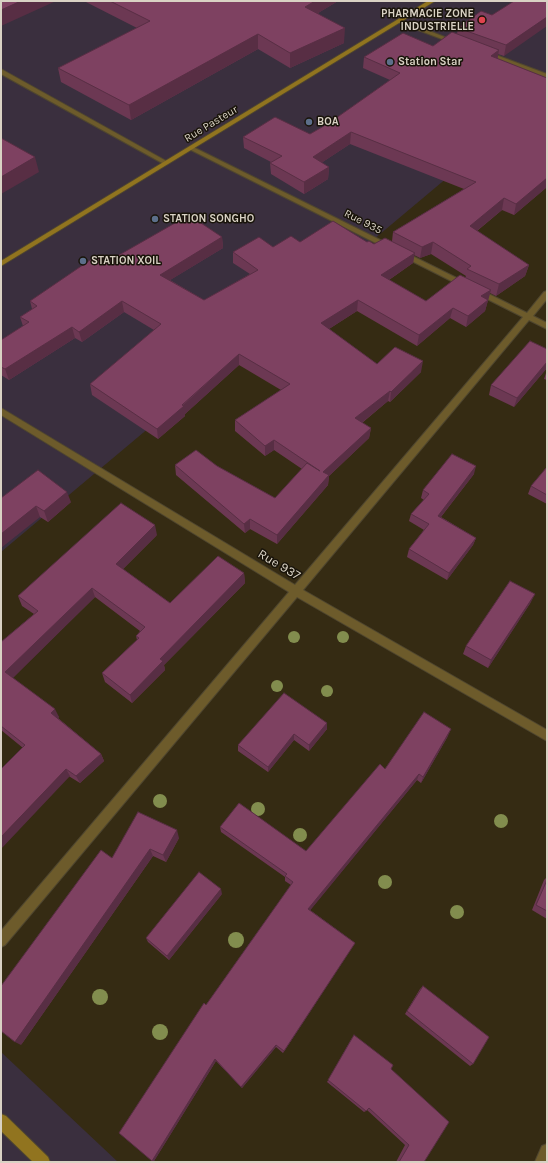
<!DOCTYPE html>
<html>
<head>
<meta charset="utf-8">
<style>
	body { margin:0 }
	#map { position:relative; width:548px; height:1163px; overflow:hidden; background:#352b13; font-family:Karla,sans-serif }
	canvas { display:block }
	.frame { position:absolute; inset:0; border:2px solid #d9d2c4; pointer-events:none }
</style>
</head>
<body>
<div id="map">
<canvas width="548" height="1163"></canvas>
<div class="frame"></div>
</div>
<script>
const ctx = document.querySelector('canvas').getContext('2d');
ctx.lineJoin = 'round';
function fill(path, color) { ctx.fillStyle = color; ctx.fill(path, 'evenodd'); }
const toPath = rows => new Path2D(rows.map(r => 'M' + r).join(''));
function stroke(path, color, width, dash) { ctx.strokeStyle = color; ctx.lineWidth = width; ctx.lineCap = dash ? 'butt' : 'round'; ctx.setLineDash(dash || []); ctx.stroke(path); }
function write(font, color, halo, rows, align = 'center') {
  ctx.font = font + ' Karla,sans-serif'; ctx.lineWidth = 3; ctx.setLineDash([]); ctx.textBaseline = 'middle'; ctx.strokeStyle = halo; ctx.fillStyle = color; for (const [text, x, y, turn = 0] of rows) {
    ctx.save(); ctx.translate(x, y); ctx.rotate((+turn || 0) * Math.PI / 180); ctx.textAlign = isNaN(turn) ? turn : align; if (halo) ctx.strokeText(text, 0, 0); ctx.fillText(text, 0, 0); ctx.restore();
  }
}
const industrial = toPath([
	[1,1,547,1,547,94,1,552],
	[1,1052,118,1162,1,1162]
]);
const street = toPath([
	[397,20,401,20,460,43,455,44,397,22,397,20],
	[484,52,488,52,547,74,547,78,484,54,484,52],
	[1,69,168,162,169,163,164,164,1,74,1,69],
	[189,147,193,147,527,313,544,292,547,291,547,299,533,316,547,323,547,329,529,320,303,590,547,730,547,741,297,597,5,945,1,947,1,931,289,592,1,415,1,408,295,585,523,317,189,149,189,147],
	[547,1144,547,1162,535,1162,542,1146,547,1144]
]);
const secondary = toPath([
	[428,1,435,1,1,266,1,261,428,1],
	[1,1114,6,1116,48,1157,50,1162,33,1162,1,1131,1,1114]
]);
const trees = [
	[294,637,6],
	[343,637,6],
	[277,686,6],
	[327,691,6],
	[160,801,7],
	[258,809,7],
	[501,821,7],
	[300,835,7],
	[385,882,7],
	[457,912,7],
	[236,940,8],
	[100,997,8],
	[160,1032,8]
];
const wall = toPath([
	[84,1,338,1,318,13,344,43,290,68,258,49,131,120,61,82,58,68,137,28],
	[547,1,504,56,498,54,498,58,547,187,514,215,502,210,477,231,529,265,525,276,496,296,490,293,485,311,466,327,450,318,417,346,357,311,329,329,377,364,421,372,390,402,388,401,362,423,371,428,369,438,329,476,328,485,277,544,250,529,245,533,176,475,175,465,217,466,275,498,302,469,274,450,265,456,235,431,235,420,281,390,239,365,185,414,185,416,158,439,92,395,90,384,154,330,124,312,82,342,75,338,9,380,1,375,1,340,23,326,20,317,32,309,30,301,105,263,222,237,223,248,170,280,204,300,250,274,233,263,233,252,273,247,300,242,367,242,374,244,392,241,393,232,464,189,350,144,321,163,329,167,328,179,304,194,271,174,270,163,271,162,244,148,243,137,310,134,329,123,390,80,363,68,364,57,433,46,457,34,458,28,492,15],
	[431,254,466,276,465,278,426,301,389,280,413,263,414,255,420,258],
	[547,349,547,368,514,407,489,395,491,385],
	[547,370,547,380,544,379],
	[547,467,547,504,528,494,531,486],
	[474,474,441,517,476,538,473,545,447,580,407,557,409,549,424,530,409,521,411,514,424,500,421,498,423,490],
	[1,498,71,502,48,522,40,517],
	[157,535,123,569,170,603,244,573,245,583,164,665,165,670,132,703,105,682,102,673,137,640,136,636,140,631,95,597,12,678,59,717,58,718,101,754,104,761,80,783,23,748,1,730,1,642,34,614,22,606,18,596],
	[531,602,488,668,463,654,466,646],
	[327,723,327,729,309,751,294,740,268,772,238,751,238,745],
	[448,736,421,783,417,780,310,910,355,943,353,946,283,1053,276,1047,242,1088,216,1061,154,1161,152,1161,206,1005,291,885,285,881,285,877,221,832,220,827,306,851,385,769],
	[179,838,166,862,153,856,21,1045,112,858],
	[547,877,547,919,532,910,544,880],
	[222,894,169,960,148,942,146,938],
	[423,986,473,1064,470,1066,405,1014,420,989],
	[352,1038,391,1069,424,1162,396,1162,405,1145,367,1110,366,1111,364,1112,327,1082]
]);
const shadedWall = toPath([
	[21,1,56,1,1,26,1,10],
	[315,1,338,1,305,21,305,7],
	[547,17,547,26,504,56,506,45],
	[345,28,344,43,290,68,290,53],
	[258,34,258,49,131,120,129,105],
	[499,50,497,61,491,56],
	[351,132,350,144,312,169,313,157],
	[35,157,39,172,1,194,1,177],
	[329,167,328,179,304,194,304,182],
	[547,178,547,187,514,215,516,204],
	[504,198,502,210,468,238,470,226],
	[222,237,223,248,162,285,160,275],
	[433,242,431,254,420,258,422,247],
	[415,253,413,263,380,286,381,275],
	[529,265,525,276,496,296,499,284],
	[491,290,485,311,466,327,468,316,481,296],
	[358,300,357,311,321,334,321,323],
	[122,301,124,312,82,342,79,332],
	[453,308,450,318,417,346,419,335],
	[72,327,75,338,9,380,5,369],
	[239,354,239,365,185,414,185,416,158,439,157,429],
	[423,361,421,372,390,402,391,392],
	[547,362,547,368,514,407,517,398],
	[390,391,388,401,354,429,355,418],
	[371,428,369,438,329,476,328,485,277,544,277,535,323,472],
	[274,440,274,450,265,456,265,446],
	[476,466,474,474,436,523,438,516],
	[67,492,71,502,48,522,44,511],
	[36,506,40,517,1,548,1,534],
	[250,519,250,529,245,533,244,524],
	[155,525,157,535,118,574,116,564],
	[476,538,473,545,447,580,449,573],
	[244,573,245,583,164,665,165,670,132,703,130,695,160,659],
	[92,588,95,597,10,681,5,672],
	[535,594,531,602,488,668,491,660],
	[55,709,59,717,55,721,51,713],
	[327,723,327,729,309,751,309,745],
	[451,729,448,736,421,783,423,777],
	[294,734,294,740,268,772,268,767],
	[101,754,104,761,80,783,76,776],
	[66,769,70,776,1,849,1,837],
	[419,774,417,780,308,913,308,909],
	[177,830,179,838,166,862,163,855],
	[150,849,153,856,21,1045,15,1042],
	[221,889,222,894,169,960,167,956],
	[355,943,353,946,283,1053,284,1051],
	[276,1045,276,1047,242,1088,241,1087],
	[215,1059,216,1061,154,1161,152,1161]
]);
const building = toPath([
	[1,1,21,1,1,10,1,1],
	[110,1,315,1,305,7,345,28,290,53,258,34,129,105,58,68,150,21,110,1],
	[514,1,547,1,547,17,506,45,458,28,481,11,492,15,514,1],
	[452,32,499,50,491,56,547,78,547,178,516,204,504,198,470,226,529,265,499,284,467,269,471,266,433,242,422,247,393,232,476,182,351,132,313,157,329,167,304,182,270,163,282,156,243,137,275,117,310,134,329,123,400,73,364,57,403,33,433,46,452,32],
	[1,138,35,157,1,177,1,138],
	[189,215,222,237,160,275,204,300,258,270,233,252,259,237,273,247,291,236,300,242,333,221,367,242,369,241,374,244,385,238,415,253,381,275,426,301,460,275,491,290,481,296,488,300,468,316,453,308,419,335,358,300,321,323,377,364,395,347,423,361,391,392,390,391,355,418,371,428,323,472,329,475,277,535,250,519,244,524,175,465,196,450,217,466,275,498,307,463,320,471,274,440,265,446,235,420,290,384,239,354,182,405,184,406,157,429,90,384,161,324,122,301,79,332,72,327,5,369,1,367,1,340,29,322,20,317,37,306,30,301,96,256,105,263,189,215],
	[530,341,547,349,547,362,517,398,491,385,530,341],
	[452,454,476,466,438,516,476,538,449,573,409,549,429,524,411,514,429,494,423,490,452,454],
	[547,467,547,495,531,486,547,467],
	[38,470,67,492,44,511,36,506,1,534,1,498,38,470],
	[121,503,155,525,116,564,170,603,218,556,244,573,160,659,163,661,130,695,102,673,139,638,136,636,145,627,92,588,5,672,55,709,51,713,101,754,76,776,66,769,1,837,1,769,25,745,1,726,1,642,38,611,18,596,121,503],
	[510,581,535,594,491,660,466,646,510,581],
	[284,693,327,723,309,745,294,734,268,767,238,745,284,693],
	[424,712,451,729,423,777,419,774,308,909,355,943,284,1051,276,1045,241,1087,215,1059,152,1161,119,1133,204,1003,206,1005,293,882,285,876,287,874,220,827,239,803,306,851,380,764,385,769,424,712],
	[138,812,177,830,163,855,150,849,15,1042,1,1031,1,986,101,850,112,858,138,812],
	[199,872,221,889,167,956,146,938,199,872],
	[547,880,547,911,536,905,547,880],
	[423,986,489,1037,473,1064,407,1011,423,986],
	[354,1035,393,1065,391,1069,449,1122,424,1162,399,1162,409,1145,369,1108,366,1111,328,1080,354,1035]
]);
const markers = [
	[482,20,4,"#e0444e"],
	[390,62,4,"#5c6f8a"],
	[309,122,4,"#5c6f8a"],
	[155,219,4,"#5c6f8a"],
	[83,261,4,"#5c6f8a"]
];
const farPoinames = [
	["PHARMACIE ZONE",474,14,"right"],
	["INDUSTRIELLE",474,27,"right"],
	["Station Star",398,62],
	["BOA",317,122],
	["STATION SONGHO",163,219],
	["STATION XOIL",91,261]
];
const farStreetnames = [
	["Rue Pasteur",211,124,-31],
	["Rue 935",363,222,27]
];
const streetNames = [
	["Rue 937",279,565,31]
];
fill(industrial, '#3a2f3e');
stroke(street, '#4f462f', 2);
stroke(secondary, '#4f462f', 2);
fill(street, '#6d5b2b');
fill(secondary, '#91741f');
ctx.fillStyle = '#828d4e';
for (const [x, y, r] of trees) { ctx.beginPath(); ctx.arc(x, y, r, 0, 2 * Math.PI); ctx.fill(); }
fill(wall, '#6c3853');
fill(shadedWall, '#582e44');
fill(building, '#7e4161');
stroke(building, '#582e44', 1);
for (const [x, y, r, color] of markers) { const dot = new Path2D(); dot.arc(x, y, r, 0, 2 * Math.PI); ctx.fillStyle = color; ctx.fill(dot); stroke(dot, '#19140a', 1.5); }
write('bold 11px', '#d9d2c4', '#19140a', farPoinames, 'left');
write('11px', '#d9d2c4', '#19140a', farStreetnames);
write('13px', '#d9d2c4', '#19140a', streetNames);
</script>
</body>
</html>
